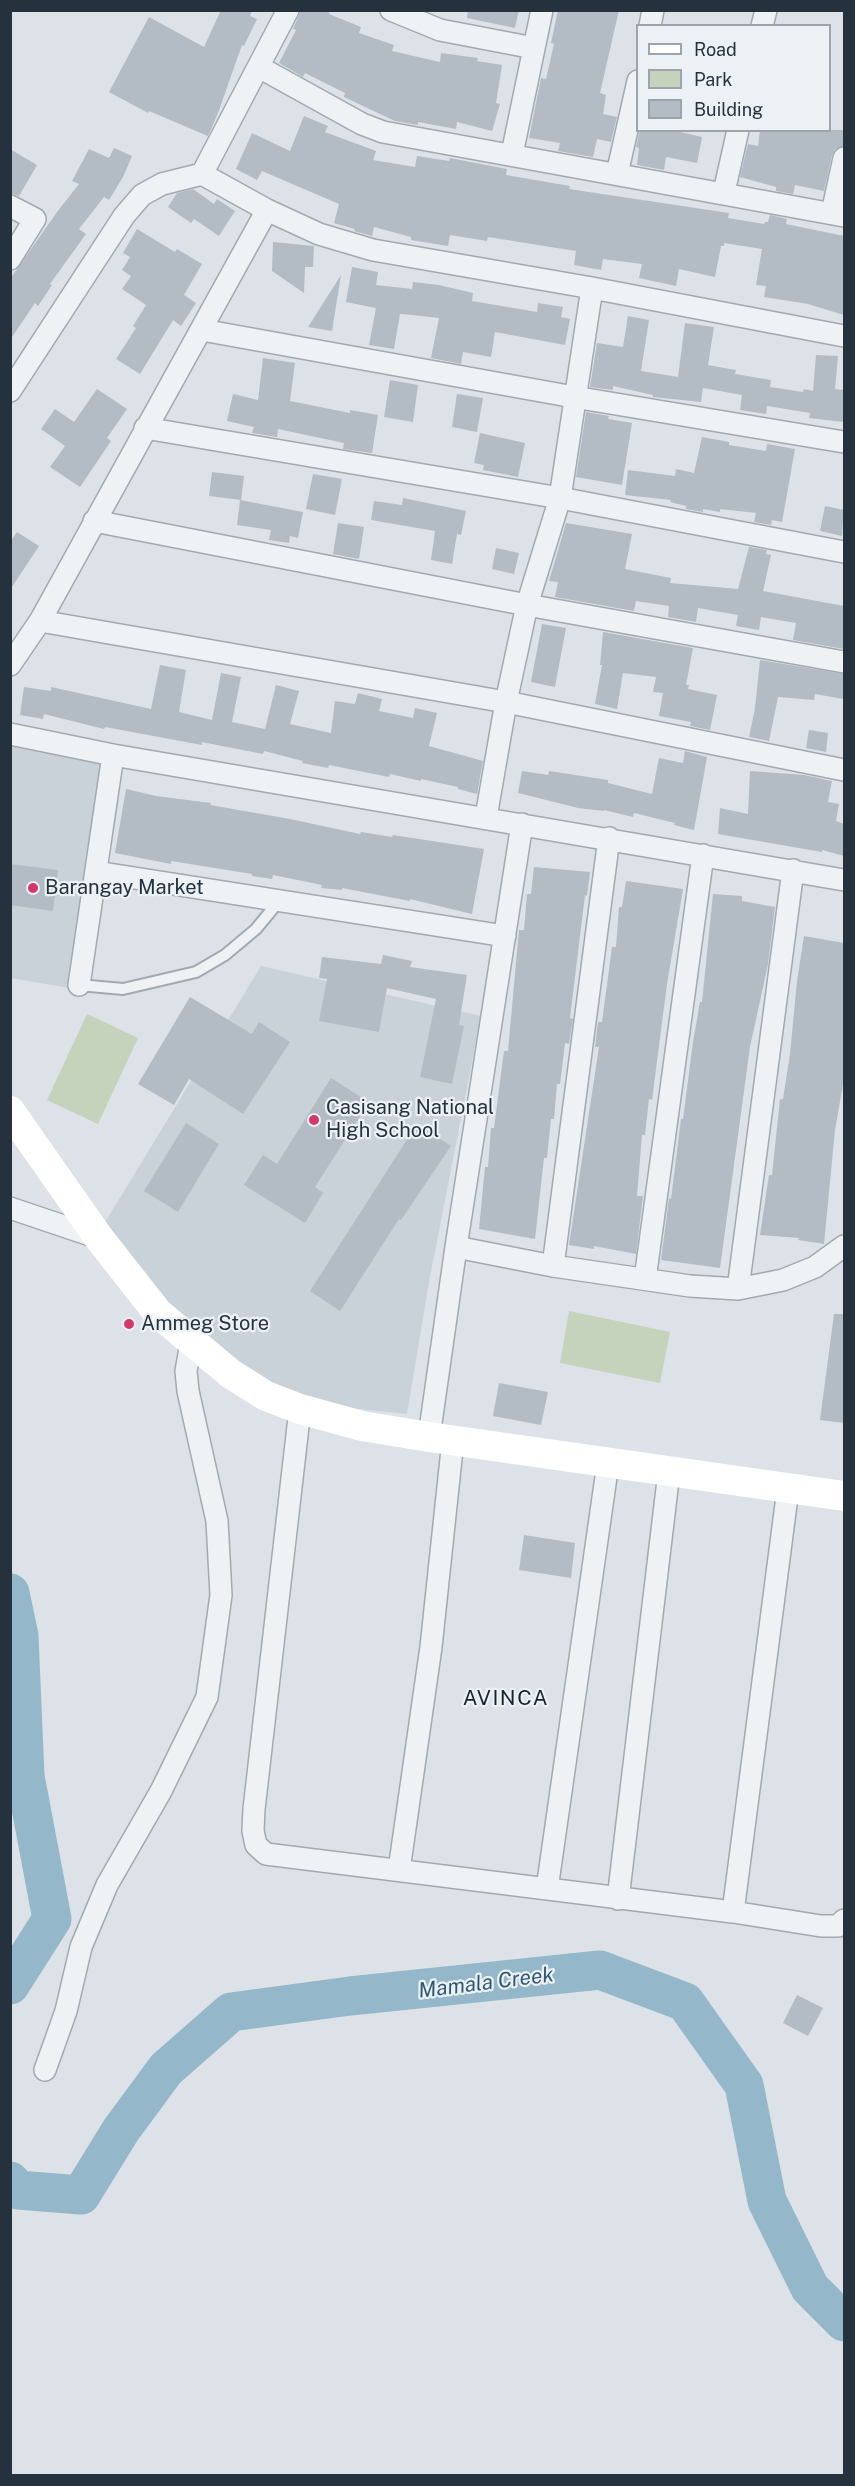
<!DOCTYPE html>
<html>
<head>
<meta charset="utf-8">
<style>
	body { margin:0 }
	#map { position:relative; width:855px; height:2486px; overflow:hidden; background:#dce2e7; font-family:"Public Sans",sans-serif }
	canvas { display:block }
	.frame { position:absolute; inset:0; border:12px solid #25323e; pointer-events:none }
	.legend { position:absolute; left:636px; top:24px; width:195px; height:108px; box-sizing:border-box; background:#ebf1f5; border:2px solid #9ca5ac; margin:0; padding:8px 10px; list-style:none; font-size:18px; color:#25323e }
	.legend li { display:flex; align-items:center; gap:12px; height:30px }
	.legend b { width:30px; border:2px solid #9ca5ac }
</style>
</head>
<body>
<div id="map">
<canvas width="855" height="2486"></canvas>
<div class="frame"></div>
<ul class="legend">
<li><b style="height:8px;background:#fff"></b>Road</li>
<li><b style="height:16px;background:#c5d2bc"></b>Park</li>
<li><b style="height:16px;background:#b3bcc4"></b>Building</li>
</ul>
</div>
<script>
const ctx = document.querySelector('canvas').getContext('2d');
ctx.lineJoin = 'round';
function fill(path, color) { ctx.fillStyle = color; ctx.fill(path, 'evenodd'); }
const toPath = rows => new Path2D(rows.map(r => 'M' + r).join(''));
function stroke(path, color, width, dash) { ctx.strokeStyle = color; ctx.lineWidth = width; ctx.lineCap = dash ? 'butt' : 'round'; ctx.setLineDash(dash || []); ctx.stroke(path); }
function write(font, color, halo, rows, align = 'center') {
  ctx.font = font + ' "Public Sans",sans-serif'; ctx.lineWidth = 4.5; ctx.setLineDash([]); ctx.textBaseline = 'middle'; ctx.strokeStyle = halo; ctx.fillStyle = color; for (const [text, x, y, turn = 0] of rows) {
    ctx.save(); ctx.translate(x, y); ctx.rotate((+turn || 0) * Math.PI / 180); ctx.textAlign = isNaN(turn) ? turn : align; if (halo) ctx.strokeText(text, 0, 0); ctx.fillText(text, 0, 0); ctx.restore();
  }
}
const built = toPath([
	[10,746,102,761,69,988,11,978],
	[261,966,481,1016,429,1282,407,1414,310,1404,269,1388,179,1321,104,1224]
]);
const green = toPath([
	[87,1014,138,1038,98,1124,47,1100],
	[569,1311,670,1332,660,1383,560,1363]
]);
const river = toPath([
	[10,1593,19,1636,25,1776,52,1919,10,1985],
	[10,2181,18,2190,81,2195,121,2130,166,2069,231,2012,350,1996,600,1970,685,2002,744,2085,767,2201,810,2288,844,2322]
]);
const building = toPath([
	[221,10,252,10,250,16,257,19,244,46,242,45,218,113,208,136,149,111,148,113,109,92,149,17,204,47],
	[301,10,330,10,329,14,361,27,359,33,394,45,392,51,440,62,441,53,478,58,477,61,502,65,496,103,500,104,492,131,457,122,456,129,418,122,418,125,395,121,344,97,345,93,305,73,303,77,279,63,296,30,293,29],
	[468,10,519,10,515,28,467,18],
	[558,10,619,10,600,93,606,95,603,114,617,117,611,142,597,139,593,157,558,151,560,143,529,138,541,78,546,79,554,44,551,43],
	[304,116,328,126,325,132,376,151,373,160,415,167,417,156,449,161,450,158,507,169,506,175,570,186,569,189,729,213,728,218,764,224,765,222,768,222,770,215,787,219,786,224,844,236,844,315,808,304,764,297,766,286,756,285,762,249,724,243,724,246,721,246,715,277,679,269,676,286,639,278,642,264,603,259,601,270,574,265,576,251,488,237,487,241,450,235,448,246,411,240,411,237,374,227,372,236,354,231,355,229,334,223,339,204,262,171,257,180,236,169,252,133,290,151],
	[640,130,671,130,702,137,697,163,666,157,664,170,637,165,639,148,636,147],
	[760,130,844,130,844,146,835,149,832,155,824,191,795,185,793,194,776,191,776,187,740,177,748,144,758,146],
	[114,148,132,156,123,177,109,200,104,197,79,229,86,234,50,284,52,285,38,306,35,303,10,340,10,279,57,212,79,184,72,181,89,149,109,158],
	[10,149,37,165,19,196,10,193],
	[193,189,214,204,217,199,235,211,219,236,194,219,191,223,168,207,177,193],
	[137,229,175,252,177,249,202,264,184,295,196,303,181,326,173,320,140,374,116,359,136,328,133,326,146,305,122,289,131,276,122,270,130,257,123,253],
	[273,242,314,246,313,267,305,267,304,293,272,271],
	[352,267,378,272,376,285,412,289,413,282,439,285,473,293,472,301,537,312,538,303,563,307,561,317,570,319,565,345,495,332,491,357,463,352,461,364,431,358,439,318,403,314,400,314,394,349,369,345,376,308,346,302],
	[341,275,332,331,308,327],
	[628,316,649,320,641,371,678,377,685,323,714,327,708,365,736,370,735,374,771,380,770,387,803,392,804,389,813,391,816,355,838,356,835,389,844,390,844,422,809,418,810,413,767,406,766,414,740,410,742,395,703,388,701,402,653,397,653,395,613,386,613,390,590,387,597,343,623,347],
	[263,358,295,363,290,401,350,413,350,410,378,415,372,453,343,449,344,443,278,429,277,437,252,433,254,427,227,421,233,394,258,400],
	[390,380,418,385,413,422,384,417],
	[97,389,127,409,107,438,111,441,80,487,50,467,65,446,41,429,55,409,74,422],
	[457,394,483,398,477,432,452,427],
	[586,412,609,416,608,419,632,423,622,485,576,477],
	[480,433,525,443,518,477,483,470,484,465,474,463],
	[702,437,729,442,729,445,766,451,767,444,795,449,782,522,772,520,771,525,754,522,756,513,720,509,720,512,703,509,703,512,686,509,686,506,670,502,671,500,625,495,628,470,675,476,676,469,694,473],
	[212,472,244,476,241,500,209,496],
	[313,474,342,479,335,515,306,509],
	[403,498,466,511,461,535,457,534,452,564,431,560,435,531,371,520,374,501,402,505],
	[240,500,303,512,298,538,290,536,289,543,269,540,271,530,237,525],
	[825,506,844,510,842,536,820,531],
	[338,523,364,527,359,559,333,554],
	[566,523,632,534,625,569,671,578,670,583,738,589,749,547,767,550,766,554,771,555,763,591,844,606,844,649,793,640,796,623,761,617,759,630,736,626,738,615,698,608,696,622,668,617,669,606,636,601,634,611,555,597,558,582,549,581],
	[17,532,39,546,10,590,10,542],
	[496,548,519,553,514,574,492,569],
	[542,624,566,628,555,687,531,682],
	[603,632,693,648,686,685,689,685,688,689,717,695,710,730,690,726,691,722,659,716,663,693,653,692,656,677,623,673,617,709,595,704,602,665,600,665],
	[760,660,844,674,843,699,815,694,814,700,778,697,769,741,749,737,755,708],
	[160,665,186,670,179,712,212,720,221,673,241,677,232,722,265,729,276,685,299,691,290,724,331,733,335,701,355,704,358,693,382,699,379,711,413,718,415,708,437,713,429,746,483,761,477,794,458,789,458,787,421,779,421,781,390,774,389,777,329,765,328,768,302,763,303,761,264,751,263,754,202,742,202,745,105,727,104,729,44,714,43,719,20,715,24,687,51,691,51,687,151,709],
	[809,730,828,733,826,752,806,748],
	[685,751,707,757,694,830,674,825,675,823,634,813,633,817,604,810,604,811,578,808,518,793,522,771,548,775,549,771,608,780,608,783,652,794,659,758,683,763],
	[750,771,804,775,832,781,828,802,839,804,836,821,844,824,844,856,822,850,822,852,718,834,720,808,748,814],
	[126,789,156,796,211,803,210,805,290,819,360,834,361,832,392,837,393,835,484,849,472,914,410,899,410,901,342,888,342,890,321,888,322,885,273,875,272,879,252,876,252,874,171,861,171,864,115,853],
	[10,864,58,870,53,911,10,905],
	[534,867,590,872,587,896,585,895,570,1018,573,1019,569,1044,565,1043,560,1084,557,1084,554,1119,551,1119,547,1158,544,1158,535,1239,479,1229,485,1167,488,1167,491,1128,494,1128,504,1051,508,1051,519,930,524,930,527,894,531,894],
	[626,881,683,889,667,984,652,1100,649,1099,645,1135,642,1135,637,1196,643,1196,636,1254,594,1246,594,1249,569,1245,599,1047,595,1047,598,1022,602,1022,612,947,616,947,619,907,622,907],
	[713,894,742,896,742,901,775,907,768,964,750,1047,720,1268,661,1260,669,1198,671,1199,681,1119,683,1119,693,1042,700,1002,702,1002],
	[804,936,844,943,844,1079,835,1130,824,1244,798,1240,799,1238,760,1235,769,1175,772,1175,780,1099,783,1099,790,1054,797,981],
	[383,955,412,961,410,967,467,975,459,1025,464,1026,452,1084,420,1077,436,999,387,988,379,1032,319,1021,327,979,319,978,322,957,381,964],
	[190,997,252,1034,259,1022,290,1042,243,1114,189,1079,174,1105,138,1084],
	[331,1078,369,1102,315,1187,323,1193,305,1223,244,1185,263,1155,277,1164],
	[186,1123,219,1144,178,1212,144,1191],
	[417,1124,451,1146,401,1220,399,1219,340,1311,310,1291],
	[834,1314,844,1314,844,1423,820,1420],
	[499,1383,548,1392,541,1425,493,1416],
	[524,1535,575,1543,571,1578,519,1570],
	[797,1995,823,2008,808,2036,783,2023]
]);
const service = toPath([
	[79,985,123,989,196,972,225,955,256,929,279,901]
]);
const minor = toPath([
	[391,10,440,30,534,48],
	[650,26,653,10],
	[762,26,766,10],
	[259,67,362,124,383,132,844,216],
	[512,154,542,10],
	[202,174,288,10],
	[617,174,638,81],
	[724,192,738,130],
	[10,206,35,219,10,259],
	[832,213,844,158],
	[202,330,574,397,844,442],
	[10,391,124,216,142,195,162,184,202,174,267,210,319,234,373,250,592,288,844,336],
	[145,428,560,498,844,552],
	[94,521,527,605,844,662],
	[40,621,506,702,844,770],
	[10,665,40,621,267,210],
	[10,734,113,755,844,880],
	[486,817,506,702,527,605,560,498,592,288],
	[96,872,505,936],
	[79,985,113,755],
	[10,1208,99,1238],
	[456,1247,553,1266,690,1286,738,1289,783,1280,815,1267,844,1246],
	[553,1266,609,838],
	[645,1279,703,855],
	[738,1289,793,870],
	[300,1409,254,1809,253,1831,256,1845,266,1854,733,1912,821,1926,838,1926,844,1920],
	[429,1437,456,1247,522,824],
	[399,1870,431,1647,453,1440],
	[547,1889,608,1463],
	[618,1899,669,1472],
	[733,1912,788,1489],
	[45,2070,66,2011,81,1947,107,1885,161,1791,207,1697,221,1595,217,1521,188,1391,186,1371,191,1343]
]);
const secondary = toPath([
	[10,1111,99,1238,158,1313,231,1374,266,1396,300,1409,362,1426,429,1437,844,1496]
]);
const markers = [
	[33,888,6,"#d6376a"],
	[314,1120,6,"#d6376a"],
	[129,1324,6,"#d6376a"]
];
const poiNames = [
	["Barangay Market",45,888],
	["Casisang National",326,1108],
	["High School",326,1131],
	["Ammeg Store",141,1324]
];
const neighbourhoodNames = [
	["AVINCA",506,1699]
];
const waterNames = [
	["Mamala Creek",486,1983,-7]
];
fill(built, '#cad2d9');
fill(green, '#c5d2bc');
stroke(river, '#94b7ca', 39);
fill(building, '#b3bcc4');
stroke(service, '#a1aab1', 14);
stroke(minor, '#a1aab1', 24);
stroke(service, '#eff2f5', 10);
stroke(minor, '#eff2f5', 21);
stroke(secondary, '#fff', 30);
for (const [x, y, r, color] of markers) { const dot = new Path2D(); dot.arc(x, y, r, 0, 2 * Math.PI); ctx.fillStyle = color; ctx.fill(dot); stroke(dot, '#ebf1f5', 2); }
write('20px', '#25323e', '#ebf1f5', poiNames, 'left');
ctx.letterSpacing = '1.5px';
write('21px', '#17232f', '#ebf1f5', neighbourhoodNames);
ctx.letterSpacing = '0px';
write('italic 21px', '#2d5974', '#ebf1f5', waterNames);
</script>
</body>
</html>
